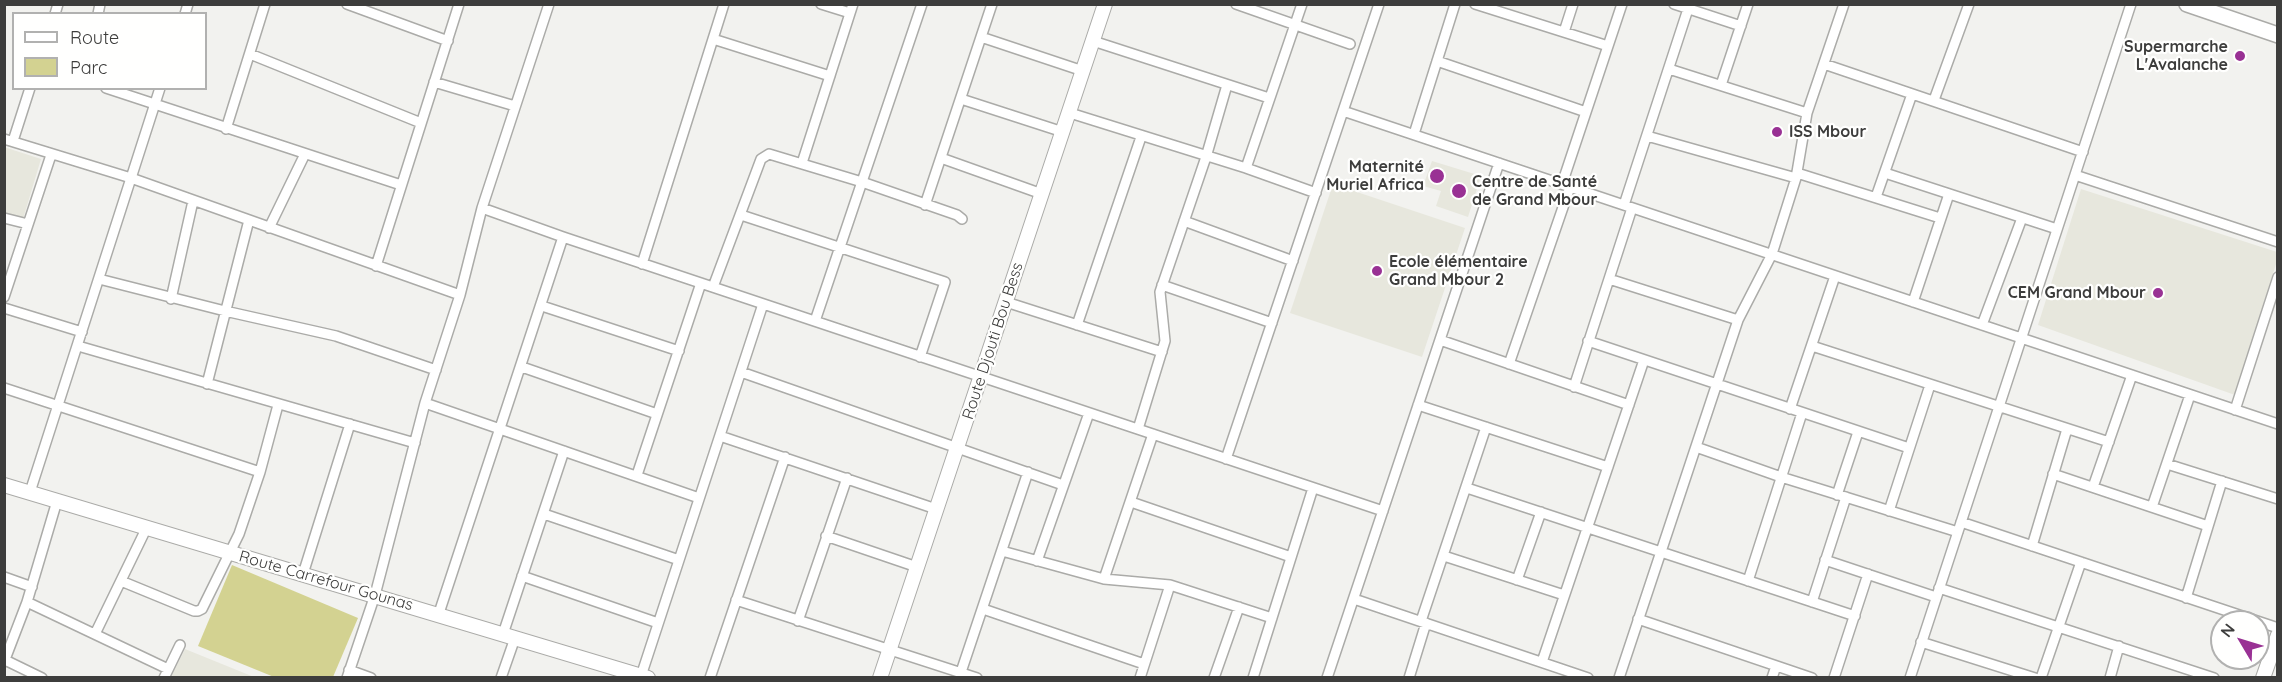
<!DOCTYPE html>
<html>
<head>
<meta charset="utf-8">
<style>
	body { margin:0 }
	#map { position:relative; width:2282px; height:682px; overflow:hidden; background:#f2f2ef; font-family:Quicksand,sans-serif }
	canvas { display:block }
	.frame { position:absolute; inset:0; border:6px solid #3d3d3c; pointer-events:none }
	.legend { position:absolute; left:12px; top:12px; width:195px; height:78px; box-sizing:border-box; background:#fffffe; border:2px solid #b1b1b0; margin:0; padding:8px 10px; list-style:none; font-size:18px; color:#3d3d3c }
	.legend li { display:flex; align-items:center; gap:12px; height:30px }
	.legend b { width:30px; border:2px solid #b1b1b0 }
	.north { position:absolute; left:2210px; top:610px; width:60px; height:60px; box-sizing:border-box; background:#fffffe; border:2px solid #b1b1b0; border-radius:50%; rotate:308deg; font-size:16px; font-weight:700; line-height:24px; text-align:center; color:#3d3d3c }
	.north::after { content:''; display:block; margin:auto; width:21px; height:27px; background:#993194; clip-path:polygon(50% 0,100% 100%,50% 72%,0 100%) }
</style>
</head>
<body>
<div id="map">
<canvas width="2282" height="682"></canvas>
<div class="frame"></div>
<ul class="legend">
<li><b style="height:8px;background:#fff"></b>Route</li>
<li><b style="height:16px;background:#d3d291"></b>Parc</li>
</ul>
<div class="north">N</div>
</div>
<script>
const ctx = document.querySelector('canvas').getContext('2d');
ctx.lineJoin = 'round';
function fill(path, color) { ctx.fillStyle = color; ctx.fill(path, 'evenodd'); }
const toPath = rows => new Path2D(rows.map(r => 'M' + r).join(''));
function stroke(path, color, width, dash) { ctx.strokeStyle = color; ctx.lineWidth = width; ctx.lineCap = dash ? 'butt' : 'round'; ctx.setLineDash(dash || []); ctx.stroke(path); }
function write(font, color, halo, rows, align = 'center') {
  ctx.font = font + ' Quicksand,sans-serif'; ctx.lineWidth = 4.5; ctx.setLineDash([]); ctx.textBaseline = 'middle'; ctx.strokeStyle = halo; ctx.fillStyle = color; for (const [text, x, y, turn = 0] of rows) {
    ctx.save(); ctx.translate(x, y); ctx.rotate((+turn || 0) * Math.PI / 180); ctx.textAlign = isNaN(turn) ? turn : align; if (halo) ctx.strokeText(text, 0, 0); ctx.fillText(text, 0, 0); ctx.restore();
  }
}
const built = toPath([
	[4,147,41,159,23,219,5,214],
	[1432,161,1481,176,1468,217,1436,206,1441,191,1423,186],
	[1333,184,1465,228,1422,357,1290,313],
	[2081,189,2277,252,2277,261,2235,395,2038,325],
	[185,649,254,677,171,677]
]);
const green = toPath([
	[232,565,358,618,333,677,274,677,198,646]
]);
const minor = toPath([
	[347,4,448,41],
	[821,4,850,13],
	[1236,4,1350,44],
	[1475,4,1608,46],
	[1674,4,1741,26],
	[55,14,58,4],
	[98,14,100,4],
	[185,14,188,4],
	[1564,32,1573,4],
	[981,37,1083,71],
	[713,39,830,76],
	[1093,41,1269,98],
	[250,54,421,123],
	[1437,61,1586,112],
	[1824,64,2083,152],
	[1669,69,1807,113],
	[434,82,515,106],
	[1721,85,1748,4],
	[106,88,401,185],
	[961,99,1063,132],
	[1934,100,1969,4],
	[1343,111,2278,424],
	[1070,113,1246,168,1316,193],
	[226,129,265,4],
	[1414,134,1455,4],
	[1647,136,1796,178],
	[4,139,131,178,460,295],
	[13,141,30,88],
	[941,158,1042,194],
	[802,163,853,4],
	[1246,168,1302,4],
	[1797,173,1940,218],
	[1885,173,2057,229],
	[2075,175,2278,242],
	[1562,184,1622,4],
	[1876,197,1912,94],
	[925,205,992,4],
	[1624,205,1688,9],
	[482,208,563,237,1383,511],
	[741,215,945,282,920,357],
	[4,218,28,224],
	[1184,221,1293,261],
	[269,228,305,154],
	[642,264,724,4],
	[376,266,459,4],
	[99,279,225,311,336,336,436,370],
	[1609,279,1738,320],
	[1162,285,1272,323],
	[713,287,761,159,769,154,862,182,957,215,962,219],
	[4,297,51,155],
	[171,299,193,201],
	[1006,302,1162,352],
	[1913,302,1949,194],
	[542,306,679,351],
	[4,308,82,332],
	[815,321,922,4],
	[1077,325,1141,137],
	[1982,325,2022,218],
	[1440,340,1629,405],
	[1588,341,1909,448],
	[78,346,415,443],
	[1812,346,2109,442],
	[1509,364,1570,187],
	[522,367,657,414],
	[741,372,1063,485],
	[207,384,249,220],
	[1574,387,1632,208],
	[4,388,260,472],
	[425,403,699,498],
	[1418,405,1608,467],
	[1790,409,1835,276],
	[2235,410,2278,277],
	[1138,429,1165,341,1160,292,1206,157,1227,85],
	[720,436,936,509],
	[1696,447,1781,477,1958,532],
	[1226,459,1379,4],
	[2167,464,2278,499],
	[2053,474,2208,526],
	[637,475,701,283],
	[2093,487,2132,375],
	[1467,488,1855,616],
	[30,492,160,88],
	[1837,495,1858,432],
	[1131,502,1291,557],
	[2152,507,2190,395],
	[1889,511,1930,385],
	[544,514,679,560],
	[1961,522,2278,628],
	[826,536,917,567],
	[2032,546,2067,429],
	[1002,551,1104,579,1170,585,1272,618],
	[1444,556,1564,595],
	[1825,560,1936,597],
	[1037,561,1089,413],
	[303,574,350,424],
	[522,576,658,623],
	[4,577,32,587],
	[1104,579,1153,434],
	[1517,580,1541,512],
	[121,581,194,611,198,611,202,609,239,534,260,472,278,405],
	[1748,581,1802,413],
	[1939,588,2214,678],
	[2186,598,2222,481],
	[1354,599,1588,678],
	[736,600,977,678],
	[27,602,168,669],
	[1812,602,1846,497],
	[983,609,1144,664],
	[439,613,563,237],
	[1638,619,1812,678],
	[798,621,847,478],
	[1421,621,1486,427],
	[95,634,147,527],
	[503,634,564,451],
	[1921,642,2035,678],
	[5,660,42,678],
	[4,662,27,602,57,501],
	[1542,662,1644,360],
	[349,670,371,678],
	[641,676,763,304],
	[164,678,180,645],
	[347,678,375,595,425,403,460,295,482,208,549,4],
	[501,678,515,638],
	[710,678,785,457],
	[959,678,1028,472],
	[1140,678,1170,585],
	[1214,678,1239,607],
	[1253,678,1313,488],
	[1327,678,1499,163],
	[1409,678,1426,623],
	[1619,678,1738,320,1772,254,1796,178,1807,113,1844,4],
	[1772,678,1776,666],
	[1834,678,1868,574],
	[1910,678,2131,4],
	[2041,678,2081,562],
	[2110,678,2119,646]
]);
const secondary = toPath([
	[4,485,648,678],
	[880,678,1105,4],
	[2263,678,2278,635]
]);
const trunk = toPath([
	[2187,4,2278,35]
]);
const markers = [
	[2240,56,6,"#993194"],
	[1777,132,6,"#993194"],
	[1437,176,8,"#993194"],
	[1459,191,8,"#993194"],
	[1377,271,6,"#993194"],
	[2158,293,6,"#993194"]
];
const poiNames = [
	["Supermarche",2228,47],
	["L'Avalanche",2228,65],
	["ISS Mbour",1789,132,"left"],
	["Maternité",1424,167],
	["Muriel Africa",1424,185],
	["Centre de Santé",1472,182,"left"],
	["de Grand Mbour",1472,200,"left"],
	["Ecole élémentaire",1389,262,"left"],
	["Grand Mbour 2",1389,280,"left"],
	["CEM Grand Mbour",2146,293]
];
const streetNames = [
	["Route Djouti Bou Bess",993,341,-72],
	["Route Carrefour Gounas",326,581,16]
];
fill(built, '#e7e7dd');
fill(green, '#d3d291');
stroke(minor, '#ababa8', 12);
stroke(secondary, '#ababa8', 16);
stroke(trunk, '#ababa8', 18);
stroke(minor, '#fff', 9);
stroke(secondary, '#fff', 14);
stroke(trunk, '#fff', 15);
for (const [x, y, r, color] of markers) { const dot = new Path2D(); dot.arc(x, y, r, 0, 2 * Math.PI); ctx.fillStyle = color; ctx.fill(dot); stroke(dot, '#fffffe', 2); }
write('bold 16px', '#3d3d3c', '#fffffe', poiNames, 'right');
write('16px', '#3d3d3c', '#fffffe', streetNames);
</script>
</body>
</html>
